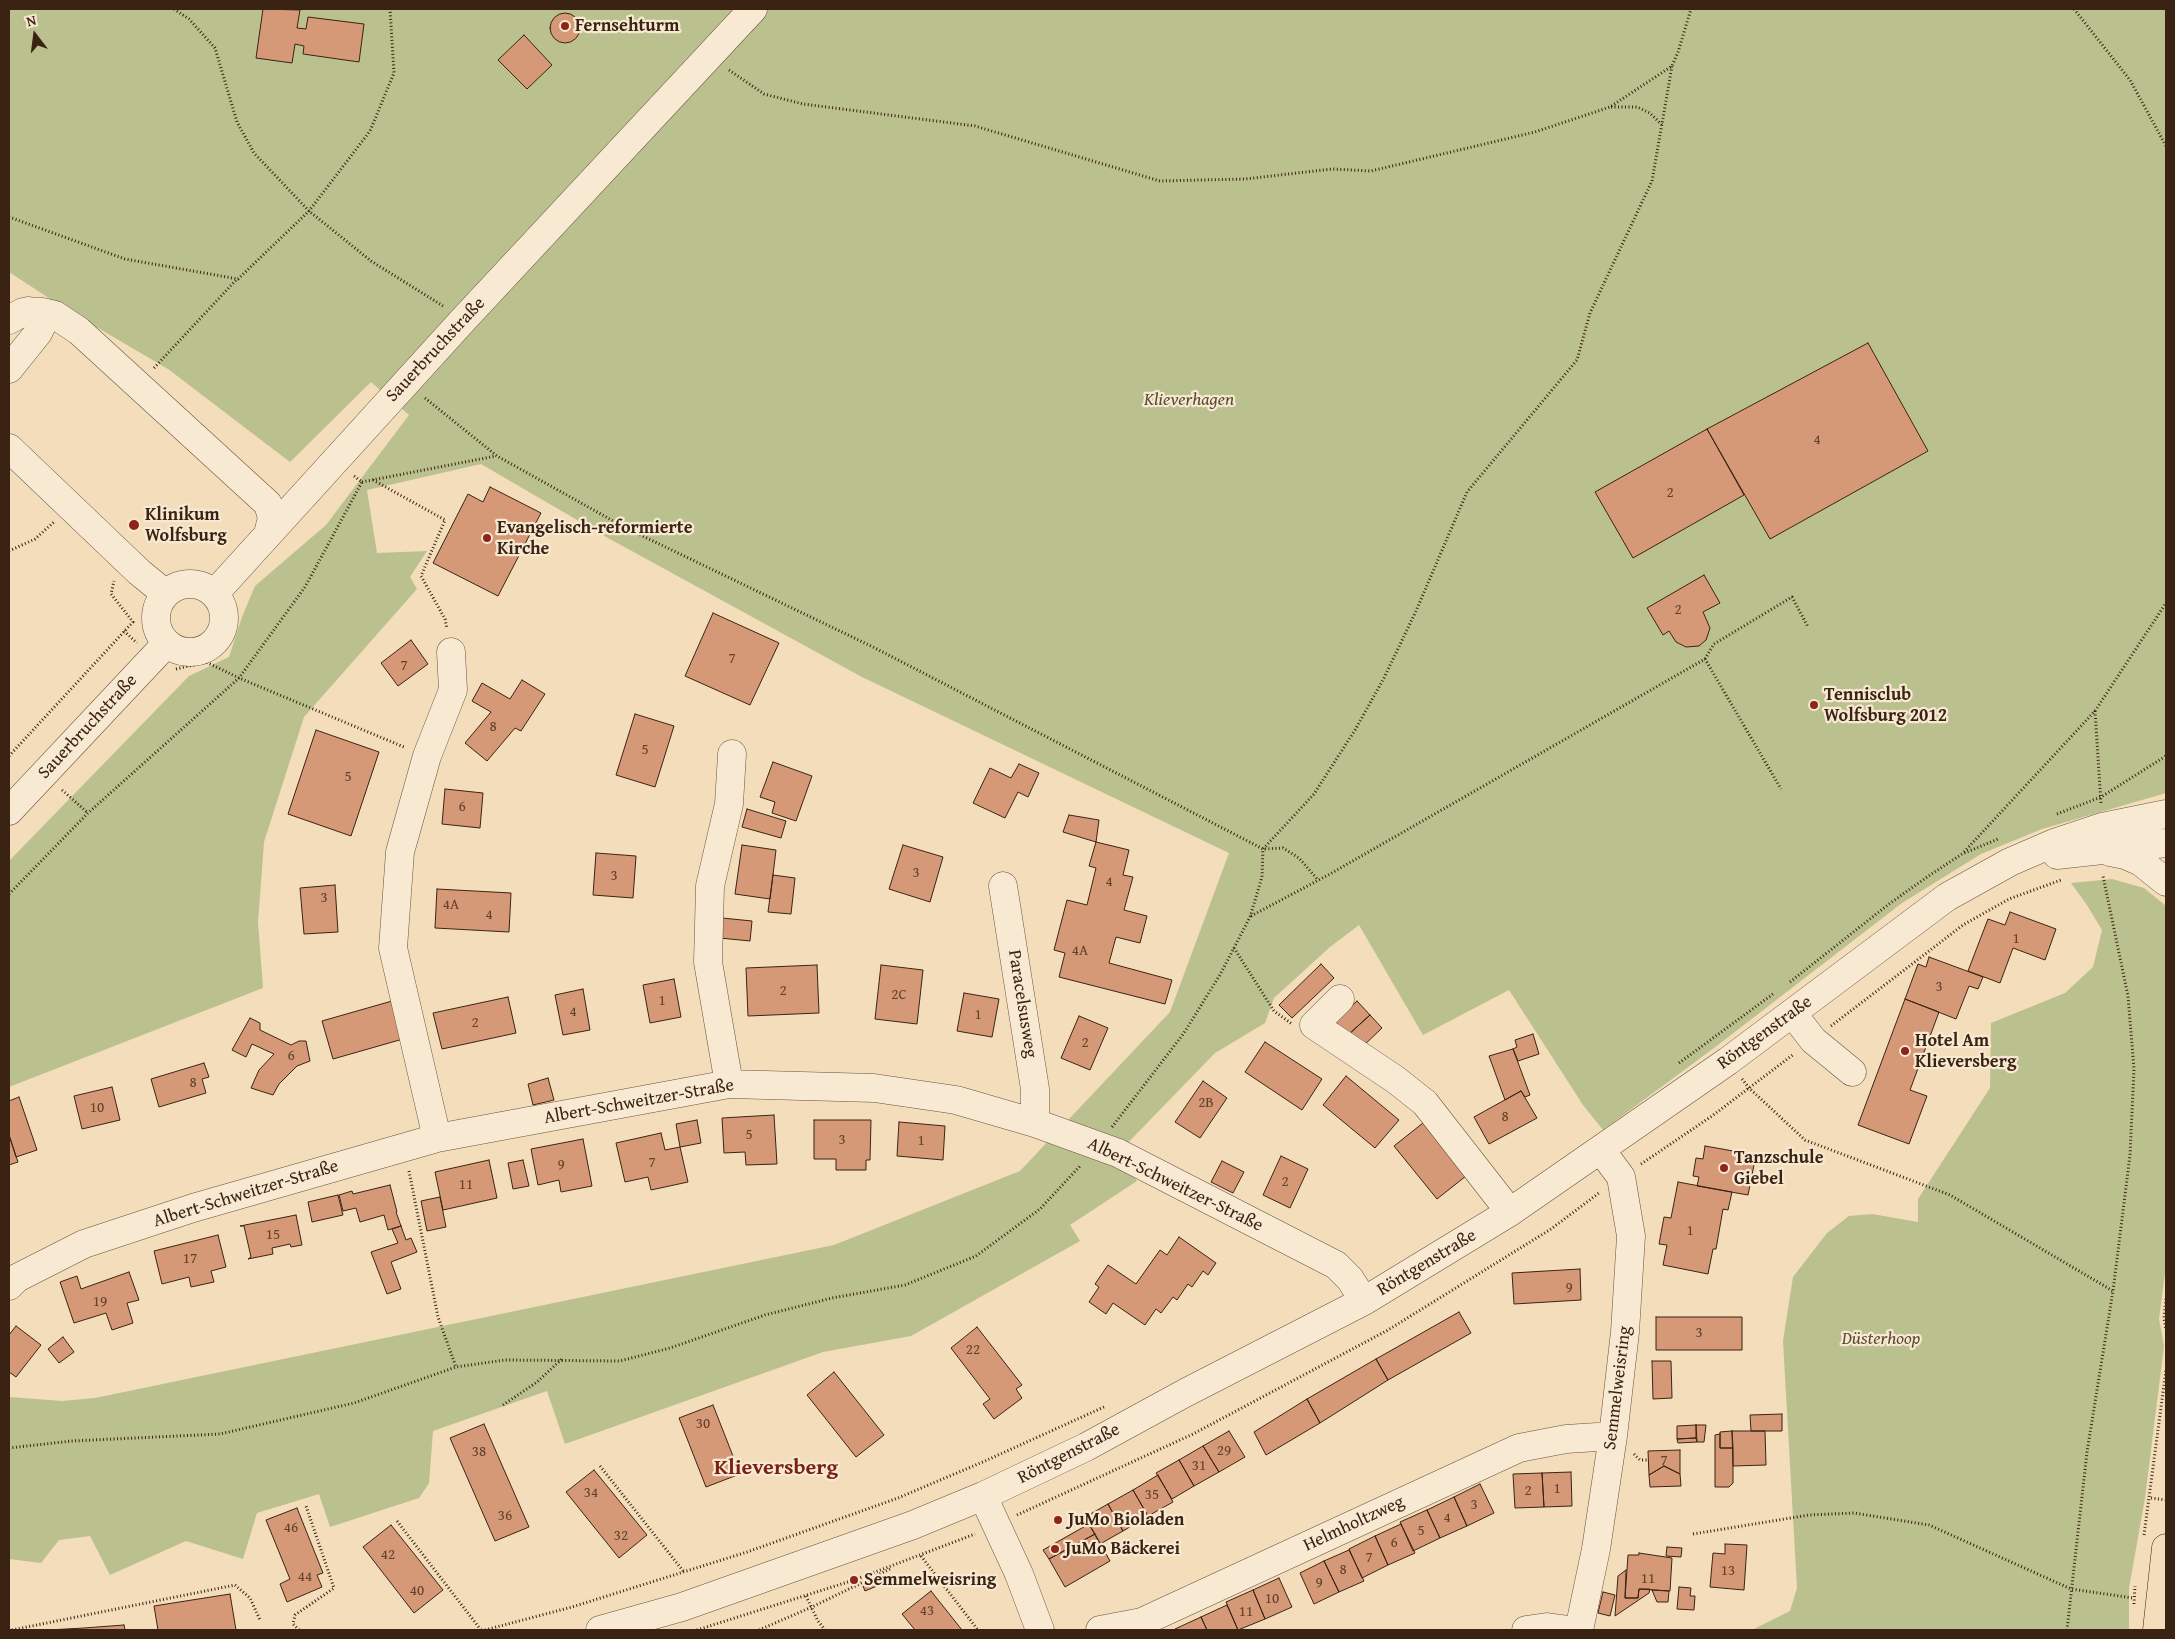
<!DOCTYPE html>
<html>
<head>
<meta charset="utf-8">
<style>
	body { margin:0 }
	#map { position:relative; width:2175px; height:1639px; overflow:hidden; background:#f3ddba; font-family:"Gentium Book Plus",serif }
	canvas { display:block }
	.frame { position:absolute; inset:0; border:10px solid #3b2313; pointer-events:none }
	.north { position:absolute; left:10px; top:10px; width:50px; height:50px; -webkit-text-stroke:4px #f7e9d2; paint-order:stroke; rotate:345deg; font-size:14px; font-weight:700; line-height:20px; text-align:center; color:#3b2313 }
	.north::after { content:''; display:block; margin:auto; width:18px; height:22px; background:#3b2313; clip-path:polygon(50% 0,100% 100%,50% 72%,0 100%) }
</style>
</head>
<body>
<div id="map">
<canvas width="2175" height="1639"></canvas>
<div class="frame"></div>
<div class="north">N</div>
</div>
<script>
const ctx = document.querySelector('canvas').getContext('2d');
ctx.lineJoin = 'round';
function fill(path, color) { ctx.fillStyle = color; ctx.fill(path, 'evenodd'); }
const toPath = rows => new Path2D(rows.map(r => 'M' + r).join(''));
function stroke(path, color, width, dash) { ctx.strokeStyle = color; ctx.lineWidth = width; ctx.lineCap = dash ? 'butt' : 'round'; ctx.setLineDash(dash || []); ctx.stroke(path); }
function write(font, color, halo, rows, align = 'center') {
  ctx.font = font + ' "Gentium Book Plus",serif'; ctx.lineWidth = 4.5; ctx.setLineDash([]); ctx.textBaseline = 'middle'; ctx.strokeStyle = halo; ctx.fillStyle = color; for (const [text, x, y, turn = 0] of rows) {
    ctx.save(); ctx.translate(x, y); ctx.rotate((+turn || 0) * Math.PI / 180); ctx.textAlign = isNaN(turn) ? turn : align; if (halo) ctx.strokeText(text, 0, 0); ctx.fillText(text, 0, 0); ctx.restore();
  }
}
const green = toPath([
	[9,9,2166,9,2166,793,2042,829,1981,854,1902,903,1714,1048,1603,1130,1583,1105,1509,990,1423,1035,1359,925,1330,947,1274,998,1265,1023,1215,1053,1118,1153,1137,1181,1070,1225,1080,1241,911,1336,823,1352,565,1444,547,1391,433,1431,429,1483,419,1498,330,1527,319,1494,257,1513,243,1559,186,1541,110,1575,90,1536,59,1540,41,1563,9,1559,9,1397,62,1401,95,1398,834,1245,1020,1171,1170,1012,1229,853,862,677,608,538,481,464,367,490,377,553,427,551,410,577,417,589,304,717,264,842,258,922,263,988,9,1087,9,861,189,676,229,657,242,617,255,586,326,525,409,415,371,382,290,462,168,369,64,308,9,272],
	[2112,879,2144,888,2166,906,2166,1265,2159,1319,2164,1346,2145,1498,2129,1588,2129,1630,1752,1630,1790,1611,1797,1588,1783,1341,1793,1277,1827,1233,1849,1216,1872,1214,1918,1222,1918,1199,1990,1088,1991,1023,2065,993,2093,967,2102,930,2087,905,2071,883]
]);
const building = toPath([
	[263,9,300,10,297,28,306,29,308,17,364,24,359,62,303,54,304,46,295,44,292,63,256,58,263,9],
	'550 28a15 15 0 1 1 30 0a15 15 0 1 1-30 0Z',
	[524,35,552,65,527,89,498,60,524,35],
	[1868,343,1928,451,1770,539,1707,429,1868,343],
	[1707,429,1744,495,1633,558,1595,492,1707,429],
	[490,487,541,513,498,596,433,563,468,494,483,502,490,487],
	[1704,575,1720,603,1703,612,1710,628,1706,640,1699,646,1686,647,1676,642,1669,631,1663,635,1647,608,1704,575],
	[713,613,779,643,750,705,685,676,713,613],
	[411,640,428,664,398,686,381,663,411,640],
	[522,680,545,694,521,731,515,728,487,761,465,743,491,712,472,701,482,683,510,699,522,680],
	[635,714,674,726,655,787,616,775,635,714],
	[316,730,379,752,351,836,288,814,316,730],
	[773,762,812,776,796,821,772,813,775,802,760,797,773,762],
	[1019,764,1039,773,1028,797,1018,792,1005,818,973,803,990,768,1011,778,1019,764],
	[445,789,483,793,480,828,442,824,445,789],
	[747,809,786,821,781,838,742,827,747,809],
	[1069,815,1099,820,1096,842,1063,832,1069,815],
	[1096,842,1129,850,1123,875,1133,877,1124,910,1147,916,1140,943,1116,937,1109,963,1172,980,1165,1004,1059,977,1065,953,1054,950,1067,900,1087,905,1096,868,1089,866,1096,842],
	[742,845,776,850,770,899,735,894,742,845],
	[903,845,943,857,930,902,889,889,903,845],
	[596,853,636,856,633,898,593,895,596,853],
	[773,875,795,878,791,914,768,912,773,875],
	[335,885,338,932,304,934,300,888,335,885],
	[437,889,511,893,509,932,435,928,437,889],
	[2010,912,2056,929,2045,960,2013,948,2000,983,1968,971,1988,919,2005,925,2010,912],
	[722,918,752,921,750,941,720,938,722,918],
	[1929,957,1983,977,1978,989,1969,986,1956,1019,1905,999,1918,964,1926,967,1929,957],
	[1321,964,1334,978,1292,1018,1279,1005,1321,964],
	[817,965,819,1013,748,1016,746,968,817,965],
	[881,965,923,970,917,1024,875,1019,881,965],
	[674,979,681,1017,650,1023,643,985,674,979],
	[583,989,590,1030,563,1035,555,995,583,989],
	[964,993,999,999,992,1037,957,1031,964,993],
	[508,997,516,1033,442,1049,433,1013,508,997],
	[1905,999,1939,1012,1910,1090,1927,1096,1909,1144,1858,1125,1905,999],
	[392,1001,403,1039,333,1059,322,1021,392,1001],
	[1357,1001,1370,1015,1348,1035,1335,1021,1357,1001],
	[1370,1015,1382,1028,1361,1048,1348,1035,1370,1015],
	[1079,1016,1108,1028,1090,1070,1061,1058,1079,1016],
	[250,1018,260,1023,260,1030,291,1045,299,1041,306,1041,310,1061,297,1066,279,1084,273,1095,251,1088,259,1070,274,1054,252,1044,246,1057,232,1050,250,1018],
	[1533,1034,1539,1054,1518,1061,1513,1049,1517,1047,1515,1040,1533,1034],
	[1265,1042,1322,1079,1302,1110,1245,1072,1265,1042],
	[1513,1049,1530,1095,1525,1097,1521,1091,1505,1100,1489,1056,1513,1049],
	[204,1063,209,1077,202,1079,206,1093,159,1107,151,1079,204,1063],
	[1346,1076,1399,1120,1375,1148,1323,1105,1346,1076],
	[548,1078,554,1100,533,1105,528,1084,548,1078],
	[1203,1081,1227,1098,1200,1138,1175,1122,1203,1081],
	[112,1087,120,1120,82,1129,74,1096,112,1087],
	[1521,1091,1537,1118,1489,1144,1474,1117,1521,1091],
	[19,1097,37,1150,16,1157,9,1135,9,1101,19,1097],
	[774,1115,777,1164,746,1165,745,1152,724,1153,722,1118,774,1115],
	[697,1120,701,1143,680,1147,676,1124,697,1120],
	[814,1120,871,1120,870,1160,866,1160,866,1170,836,1170,836,1159,814,1159,814,1120],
	[899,1122,945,1126,943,1160,897,1156,899,1122],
	[1423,1123,1466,1176,1437,1199,1394,1146,1423,1123],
	[661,1133,665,1150,680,1147,688,1182,651,1190,648,1177,625,1182,616,1143,661,1133],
	[9,1135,18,1162,9,1165,9,1135],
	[583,1139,592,1186,561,1192,559,1180,538,1185,531,1149,583,1139],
	[1705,1146,1756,1155,1748,1195,1697,1186,1699,1177,1693,1176,1696,1158,1703,1159,1705,1146],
	[1281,1156,1308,1169,1290,1208,1263,1195,1281,1156],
	[489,1160,497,1198,443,1210,435,1172,489,1160],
	[523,1160,529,1186,513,1189,508,1163,523,1160],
	[1222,1161,1244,1172,1233,1193,1211,1182,1222,1161],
	[1678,1182,1732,1192,1728,1210,1723,1209,1716,1249,1713,1249,1708,1274,1663,1265,1667,1245,1659,1244,1664,1217,1671,1218,1678,1182],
	[390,1185,397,1212,396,1212,401,1226,388,1230,384,1215,360,1222,356,1208,343,1211,339,1195,352,1191,353,1194,390,1185],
	[338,1195,343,1215,312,1222,308,1202,338,1195],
	[440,1197,446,1227,427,1231,421,1201,440,1197],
	[296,1215,302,1245,291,1247,290,1244,272,1248,273,1254,248,1259,251,1257,244,1226,240,1226,296,1215],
	[401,1226,406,1240,411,1238,417,1252,391,1262,401,1289,387,1294,371,1252,398,1243,392,1229,401,1226],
	[218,1235,226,1267,211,1271,214,1282,191,1287,189,1277,162,1284,154,1251,218,1235],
	[1179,1237,1216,1263,1208,1275,1203,1271,1192,1287,1188,1284,1177,1300,1173,1297,1161,1313,1156,1309,1145,1325,1113,1303,1106,1314,1089,1302,1099,1287,1095,1284,1108,1265,1136,1284,1160,1250,1167,1255,1179,1237],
	[1580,1269,1581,1300,1514,1304,1512,1273,1580,1269],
	[129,1272,139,1300,127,1303,133,1323,112,1330,106,1313,74,1323,60,1282,77,1276,81,1289,129,1272],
	[1459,1312,1471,1333,1388,1380,1376,1359,1459,1312],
	[1656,1317,1742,1317,1742,1350,1656,1350,1656,1317],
	[16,1326,41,1345,16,1377,9,1372,9,1335,16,1326],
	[977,1327,1022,1385,1016,1389,1022,1398,994,1419,983,1404,990,1399,951,1348,977,1327],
	[63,1337,74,1352,59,1363,48,1349,63,1337],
	[1376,1359,1388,1380,1320,1423,1307,1399,1376,1359],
	[1652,1361,1671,1361,1672,1398,1653,1399,1652,1361],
	[834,1372,884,1435,856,1457,807,1395,834,1372],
	[1307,1399,1320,1423,1266,1455,1254,1432,1307,1399],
	[713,1405,740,1474,706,1487,679,1418,713,1405],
	[1782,1414,1782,1431,1751,1431,1750,1415,1782,1414],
	[484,1424,529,1527,495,1541,450,1438,484,1424],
	[1696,1425,1706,1425,1704,1442,1697,1442,1696,1425],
	[1696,1425,1696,1438,1677,1439,1677,1426,1696,1425],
	[1229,1431,1245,1457,1219,1472,1203,1446,1229,1431],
	[1732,1431,1765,1431,1766,1465,1733,1466,1732,1431],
	[1732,1431,1733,1448,1720,1448,1720,1432,1732,1431],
	[1720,1434,1720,1448,1733,1448,1733,1483,1729,1487,1715,1487,1715,1435,1720,1434],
	[1696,1438,1697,1442,1678,1443,1677,1439,1696,1438],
	[1203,1446,1219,1472,1194,1486,1179,1460,1203,1446],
	[1680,1450,1680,1474,1664,1466,1649,1475,1648,1451,1680,1450],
	[1179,1460,1194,1486,1172,1499,1156,1473,1179,1460],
	[1664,1466,1680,1474,1681,1486,1650,1487,1649,1475,1664,1466],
	[594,1470,647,1535,619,1558,566,1492,594,1470],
	[1571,1472,1572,1506,1544,1507,1542,1473,1571,1472],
	[1542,1473,1544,1507,1515,1508,1513,1474,1542,1473],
	[1158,1475,1173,1502,1148,1516,1133,1490,1158,1475],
	[1480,1484,1494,1513,1467,1526,1454,1497,1480,1484],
	[1133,1490,1148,1516,1123,1531,1108,1504,1133,1490],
	[1454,1497,1467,1526,1440,1538,1427,1510,1454,1497],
	[1108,1504,1123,1531,1100,1544,1085,1517,1108,1504],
	[297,1508,323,1573,317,1575,322,1587,287,1602,280,1584,290,1579,266,1520,297,1508],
	[1427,1510,1440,1538,1413,1551,1400,1522,1427,1510],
	[1089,1524,1095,1534,1049,1559,1043,1550,1089,1524],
	[1401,1524,1415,1553,1388,1565,1375,1536,1401,1524],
	[391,1525,443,1590,414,1613,363,1547,391,1525],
	[1095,1534,1110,1561,1065,1587,1049,1559,1095,1534],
	[1375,1536,1388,1565,1362,1578,1349,1549,1375,1536],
	[1725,1544,1747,1545,1744,1590,1710,1587,1713,1553,1725,1554,1725,1544],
	[1667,1547,1682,1548,1681,1557,1666,1556,1667,1547],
	[1349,1550,1364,1581,1339,1592,1324,1561,1349,1550],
	[1639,1553,1672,1558,1670,1591,1639,1589,1638,1598,1625,1598,1628,1555,1639,1555,1639,1553],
	[1324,1561,1339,1592,1314,1604,1300,1573,1324,1561],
	[1626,1570,1625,1598,1638,1598,1639,1589,1650,1589,1649,1593,1615,1616,1618,1576,1626,1570],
	[1279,1578,1292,1607,1265,1619,1253,1590,1279,1578],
	[875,1582,877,1586,865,1591,863,1586,875,1582],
	[1679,1587,1691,1588,1690,1596,1695,1596,1694,1610,1677,1609,1679,1587],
	[1253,1590,1265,1619,1238,1630,1226,1602,1253,1590],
	[1652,1590,1669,1591,1668,1602,1657,1602,1652,1590],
	[931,1591,962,1630,915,1630,902,1614,931,1591],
	[1603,1592,1615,1595,1610,1616,1598,1613,1603,1592],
	[230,1594,236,1630,158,1630,154,1606,230,1594],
	[1227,1605,1238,1630,1207,1630,1201,1617,1227,1605],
	[1201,1617,1207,1630,1176,1630,1175,1629,1201,1617],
	[124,1625,125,1630,48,1630,84,1628,124,1625]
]);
const path = toPath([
	[174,9,189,19,215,48,237,122,254,153,309,211,371,261,443,306],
	[2074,9,2130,80,2166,146],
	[729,70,764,94,803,104,975,126,1160,181,1245,179,1332,169,1371,171,1535,132,1610,107,1672,66,1678,52,1691,9],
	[1611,107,1637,107,1650,113,1662,125],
	[9,217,125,259,238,279,309,211,370,131,394,73,390,9],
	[154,368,237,279],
	[425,398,497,456,624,527,875,648,1263,849,1283,848,1299,858,1318,880],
	[373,480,445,520,421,576,445,619,447,629],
	[362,482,496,456],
	[9,551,35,539,54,522],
	[124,631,137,643],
	[1705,659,1714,644,1792,597,1808,627],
	[176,669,206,662,239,678,404,747],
	[2095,711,2101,804],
	[9,756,133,622,111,594,114,581],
	[62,790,88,813],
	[2057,814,2101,797,2166,756],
	[1964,852,2095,711,2166,603],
	[9,894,88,813,239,678,305,587,362,482,354,476],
	[1251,916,1330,874,1705,659,1781,789],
	[1234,948,1274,1011,1292,1024],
	[1790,982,1889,904,1927,877,1962,854,1998,839],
	[1831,1026,1963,925,2009,899,2061,880],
	[1679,1063,1773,994],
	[1742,1079,1749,1088,1805,1140,1950,1195,2113,1291],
	[1112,1127,1184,1033,1221,973,1250,917,1262,877,1263,849,1314,794,1355,730,1384,678,1416,611,1467,492,1577,360,1590,313,1652,181,1672,66],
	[1641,1164,1712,1116,1794,1054],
	[409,1171,438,1317,456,1367],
	[2166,1299,2164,1318,2166,1330],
	[503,1405,537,1382,562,1359],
	[9,1448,72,1441,220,1434,354,1403,456,1367,505,1360,620,1361,670,1348,765,1315,832,1298,905,1285,976,1256,1040,1209,1081,1165],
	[1634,1454,1640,1460,1649,1460],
	[600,1466,684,1572],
	[2151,1498,2166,1500],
	[1017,1515,1193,1434,1388,1330,1551,1229,1599,1193],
	[397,1521,481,1630],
	[1693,1534,1809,1515,1854,1513,1929,1525,2071,1589,2133,1598],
	[2144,1535,2166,1370],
	[921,1556,978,1630],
	[806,1596,818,1621,825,1630],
	[2134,1604,2135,1586],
	[12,1630,235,1585,250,1598,260,1620],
	[299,1630,293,1624,295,1615,334,1588,306,1506],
	[485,1630,572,1607,747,1552,898,1498,985,1461,1104,1407],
	[697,1630,854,1580,975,1534],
	[759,1630,812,1607,890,1569],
	[2067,1630,2087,1452,2113,1291,2130,1155,2134,1069,2128,996,2103,876]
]);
const minor = toPath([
	[9,320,23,312,43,312,55,315,79,331,268,504,272,518,268,534],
	[9,369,38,333,41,327,39,319,29,311],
	[9,448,139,572,166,594],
	'156 618a34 34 0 1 1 68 0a34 34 0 1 1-68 0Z',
	[214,594,464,319,753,9],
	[9,811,167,643],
	[2110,852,2125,855,2141,862,2166,882],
	[2057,855,2166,843],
	[1003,886,1035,1089,1035,1123],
	[1340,999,1314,1025,1396,1080,1425,1103,1510,1212],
	[1793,1014,1813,1040,1852,1072],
	[729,1084,708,962,710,886,729,804,732,754],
	[437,1138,393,948,400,852,427,756,453,690,451,652],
	[9,1286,17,1278,84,1244,193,1208,437,1138,729,1084,874,1088,956,1100,1035,1123,1118,1153,1336,1265,1350,1279,1364,1301],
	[983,1496,1019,1574,1040,1630],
	[600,1630,682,1607,913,1525,983,1496,1086,1447,1185,1393,1364,1301,1510,1212,1728,1061,1947,897,2010,862,2054,843,2102,827,2166,814],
	[1100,1630,1142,1622,1519,1448,1566,1439,1613,1436],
	[1526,1630,1547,1627,1569,1630],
	[1579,1630,1596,1549,1613,1436,1625,1332,1631,1236,1621,1177,1601,1150]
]);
const major = toPath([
	[2157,1630,2166,1548]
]);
const markers = [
	[565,26,5,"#8f2418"],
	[134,525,6,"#8f2418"],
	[487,538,5,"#8f2418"],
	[1814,705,5,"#8f2418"],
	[1905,1051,5,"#8f2418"],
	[1724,1168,5,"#8f2418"],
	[1058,1520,5,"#8f2418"],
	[1055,1549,5,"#8f2418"],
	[854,1580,5,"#8f2418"]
];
const numberNames = [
	["4",1817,440],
	["2",1670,493],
	["2",1678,610],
	["7",732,659],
	["7",404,666],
	["8",493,727],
	["5",645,750],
	["5",348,777],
	["6",462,807],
	["3",916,873],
	["3",614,876],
	["4",1109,882],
	["3",324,898],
	["4A",451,905],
	["4",489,915],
	["1",2016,939],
	["4A",1080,951],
	["3",1939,987],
	["2",783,991],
	["2C",899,995],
	["1",662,1001],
	["4",573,1012],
	["1",978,1015],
	["2",475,1023],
	["2",1085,1043],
	["6",291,1056],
	["8",193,1083],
	["2B",1206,1103],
	["10",97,1108],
	["8",1505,1117],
	["5",749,1135],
	["3",842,1140],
	["1",921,1141],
	["7",652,1163],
	["9",561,1165],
	["2",1285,1182],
	["11",466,1185],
	["1",1690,1231],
	["15",273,1235],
	["17",190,1259],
	["9",1569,1288],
	["19",100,1302],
	["3",1699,1333],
	["22",973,1350],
	["30",703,1424],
	["29",1224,1451],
	["38",479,1452],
	["7",1664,1461],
	["31",1199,1466],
	["1",1557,1489],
	["2",1528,1491],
	["34",591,1493],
	["35",1152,1495],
	["3",1474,1505],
	["36",505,1516],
	["4",1447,1518],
	["46",291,1528],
	["5",1421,1531],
	["32",621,1536],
	["6",1394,1543],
	["42",388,1555],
	["7",1369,1558],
	["8",1343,1570],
	["13",1728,1571],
	["44",305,1577],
	["11",1648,1579],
	["9",1319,1583],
	["40",417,1591],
	["10",1272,1599],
	["43",927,1611],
	["11",1246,1612]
];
const poiNames = [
	["Fernsehturm",575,26],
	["Klinikum",145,515],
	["Wolfsburg",145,536],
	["Evangelisch-reformierte",497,528],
	["Kirche",497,549],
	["Tennisclub",1824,695],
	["Wolfsburg 2012",1824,716],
	["Hotel Am",1915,1041],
	["Klieversberg",1915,1062],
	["Tanzschule",1734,1158],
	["Giebel",1734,1179],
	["JuMo Bioladen",1068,1520],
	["JuMo Bäckerei",1065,1549],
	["Semmelweisring",864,1580]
];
const streetNames = [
	["Sauerbruchstraße",436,350,-47],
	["Sauerbruchstraße",88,727,-47],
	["Paracelsusweg",1022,1004,81],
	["Röntgenstraße",1765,1033,-36],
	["Albert-Schweitzer-Straße",639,1102,-10],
	["Albert-Schweitzer-Straße",1175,1185,26],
	["Albert-Schweitzer-Straße",246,1194,-17],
	["Röntgenstraße",1427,1263,-31],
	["Semmelweisring",1618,1388,-83],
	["Röntgenstraße",1069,1454,-27],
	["Helmholtzweg",1354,1524,-25]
];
const parkNames = [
	["Klieverhagen",1189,400],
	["Düsterhoop",1881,1339]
];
const districtNames = [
	["Klieversberg",776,1468]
];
fill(green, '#bbc08f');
fill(building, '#d59977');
stroke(building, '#3b2313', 1);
stroke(minor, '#69523d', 29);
stroke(major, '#3b2313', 29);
stroke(path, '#3b2313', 3, [1, 2.5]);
stroke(minor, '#f7e9d2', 28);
stroke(major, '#f3ddba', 28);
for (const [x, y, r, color] of markers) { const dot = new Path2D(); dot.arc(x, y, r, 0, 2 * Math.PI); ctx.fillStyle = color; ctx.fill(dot); stroke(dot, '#f7e9d2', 2); }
write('15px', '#62402c', null, numberNames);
write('bold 18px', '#3b2313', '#f7e9d2', poiNames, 'left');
write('18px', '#3b2313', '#f7e9d2', streetNames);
write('italic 18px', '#5b4a32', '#f7e9d2', parkNames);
write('bold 22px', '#7a1f14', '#f7e9d2', districtNames);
</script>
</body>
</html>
